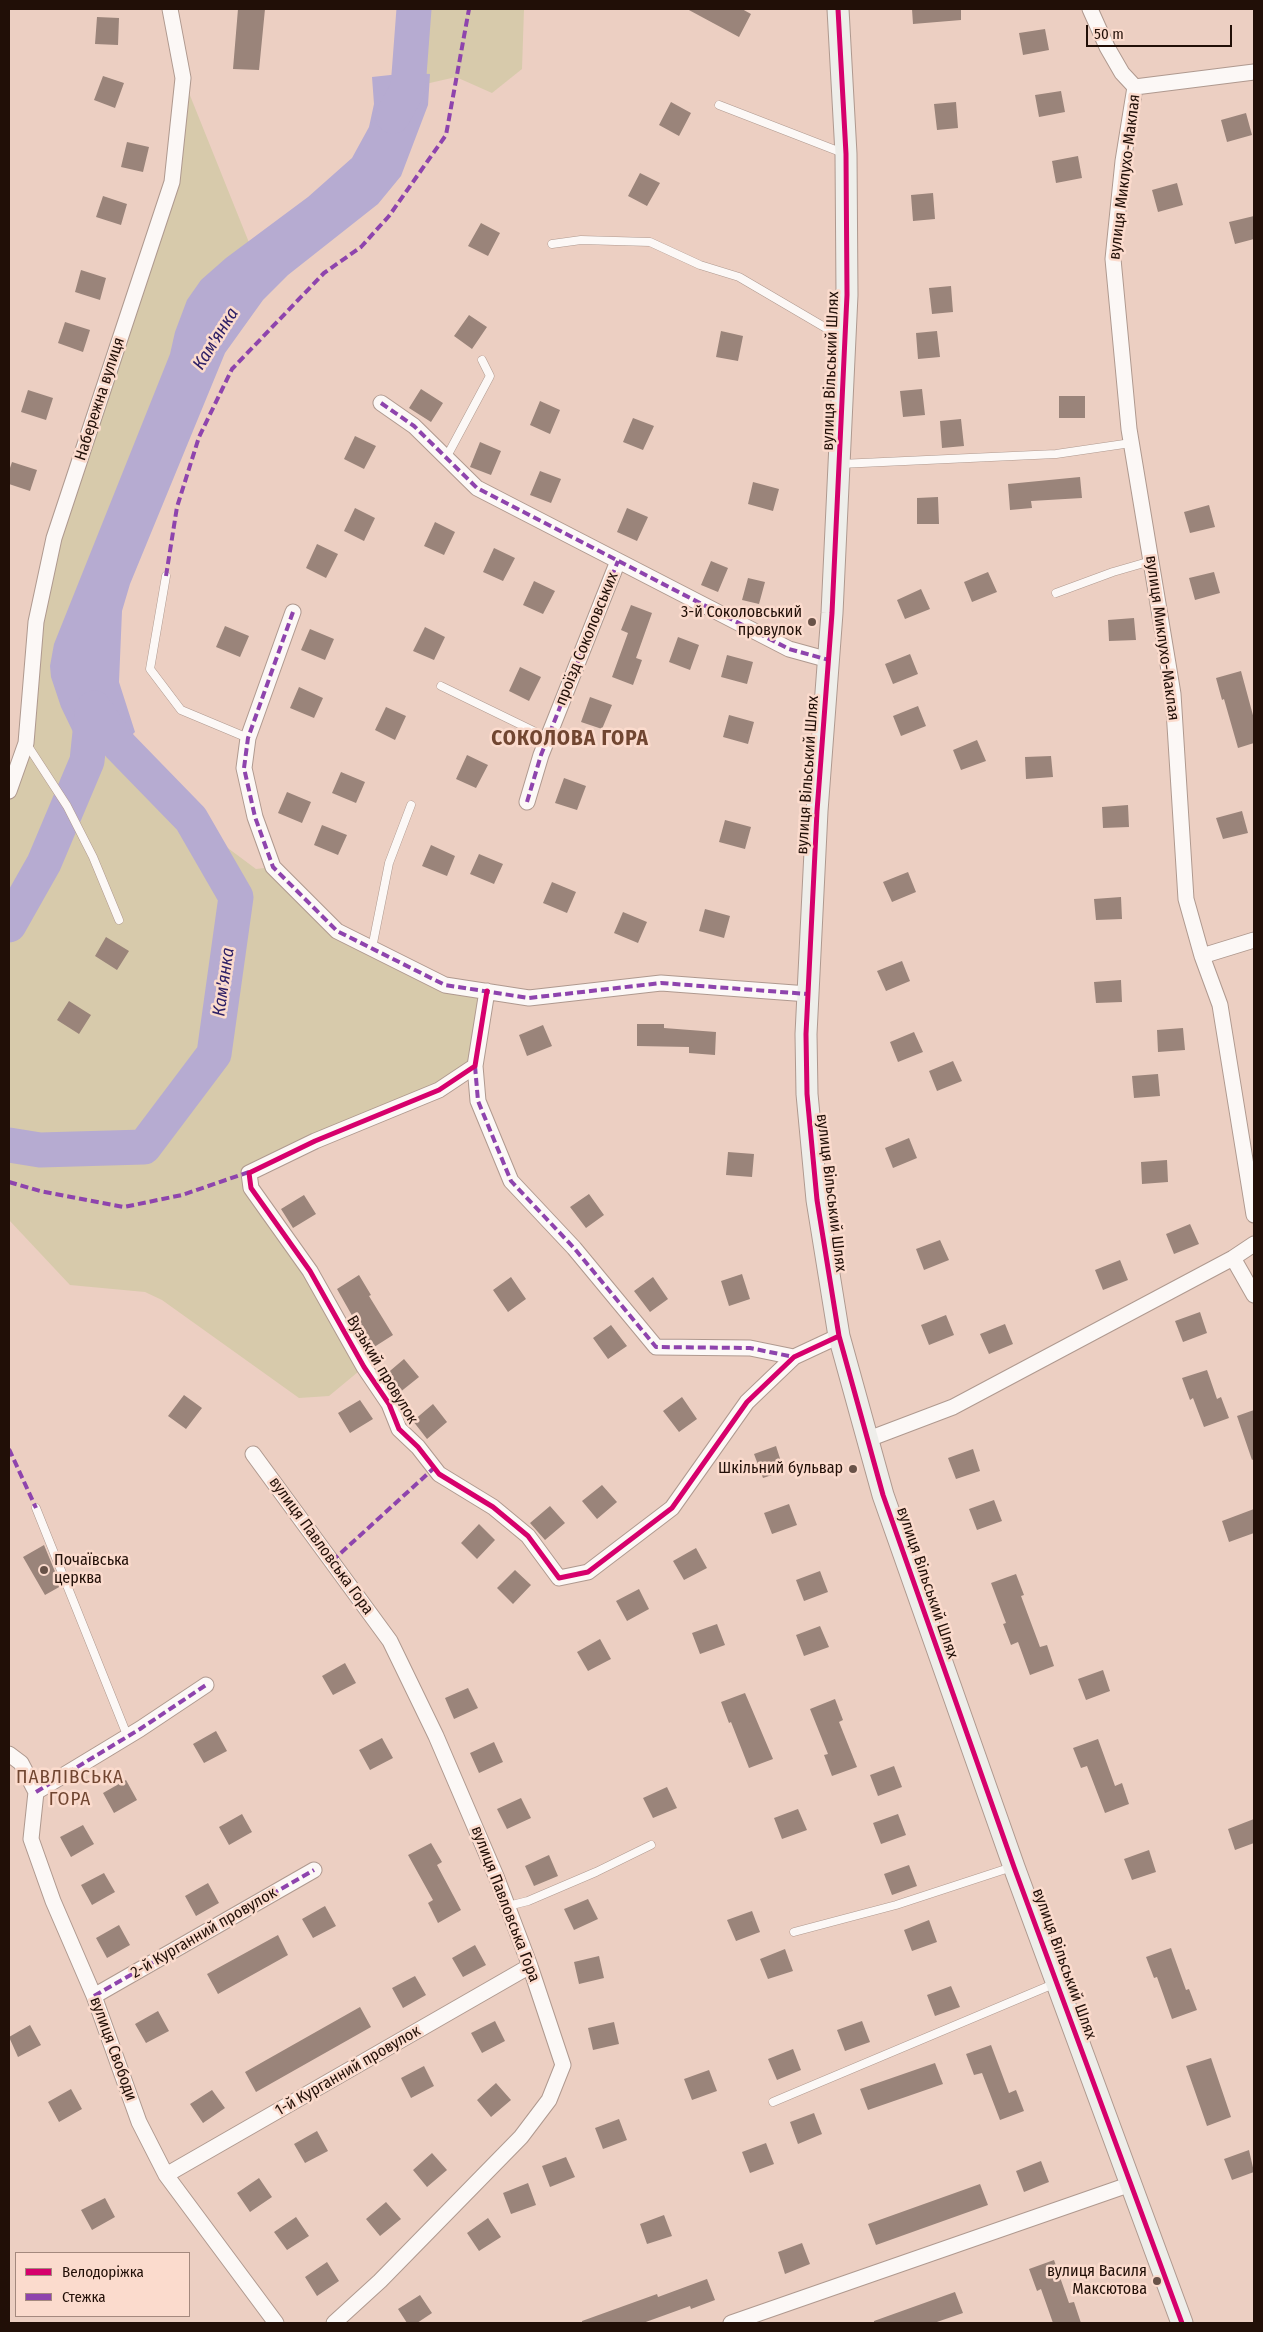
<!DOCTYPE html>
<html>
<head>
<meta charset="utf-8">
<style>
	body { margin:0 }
	#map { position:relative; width:1263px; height:2332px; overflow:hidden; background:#eccfc2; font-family:"Fira Sans Condensed",sans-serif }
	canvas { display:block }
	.frame { position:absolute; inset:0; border:10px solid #210f07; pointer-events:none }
	.legend { position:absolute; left:15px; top:2252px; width:175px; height:65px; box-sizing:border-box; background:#fbdbcd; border:1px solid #a4897e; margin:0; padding:6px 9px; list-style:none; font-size:15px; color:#210f07 }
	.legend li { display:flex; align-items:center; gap:10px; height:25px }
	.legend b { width:25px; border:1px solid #a4897e }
	.scale { position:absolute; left:1086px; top:25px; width:146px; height:22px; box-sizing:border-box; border:2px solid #210f07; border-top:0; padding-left:6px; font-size:15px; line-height:18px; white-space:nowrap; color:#210f07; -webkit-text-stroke:4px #fbdbcd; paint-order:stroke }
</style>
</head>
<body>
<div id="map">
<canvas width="1263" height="2332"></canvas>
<div class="frame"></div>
<ul class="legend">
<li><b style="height:6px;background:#d6006c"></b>Велодоріжка</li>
<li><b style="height:6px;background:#8e44ad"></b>Стежка</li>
</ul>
<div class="scale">50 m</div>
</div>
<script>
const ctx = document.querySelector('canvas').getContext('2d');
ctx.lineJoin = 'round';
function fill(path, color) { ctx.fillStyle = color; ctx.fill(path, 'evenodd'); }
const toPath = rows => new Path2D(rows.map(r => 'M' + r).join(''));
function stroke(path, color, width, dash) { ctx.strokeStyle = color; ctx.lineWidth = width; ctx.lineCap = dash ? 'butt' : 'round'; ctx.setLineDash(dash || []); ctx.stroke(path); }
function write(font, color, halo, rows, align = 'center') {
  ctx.font = font + ' "Fira Sans Condensed",sans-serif'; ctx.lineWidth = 5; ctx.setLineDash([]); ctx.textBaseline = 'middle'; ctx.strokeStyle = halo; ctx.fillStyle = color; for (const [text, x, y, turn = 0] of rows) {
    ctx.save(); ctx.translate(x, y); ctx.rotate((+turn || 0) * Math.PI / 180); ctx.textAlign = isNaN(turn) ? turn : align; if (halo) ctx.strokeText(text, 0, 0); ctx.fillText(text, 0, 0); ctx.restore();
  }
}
const green = toPath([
	[414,9,524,9,522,69,492,93,456,77,408,88],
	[183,78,260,270,155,435,93,707,120,746,191,819,154,793,256,869,273,867,337,931,445,985,487,991,475,1066,249,1173,364,1367,329,1396,299,1398,162,1300,145,1292,70,1285,9,1220,9,791,26,743,54,538,172,182]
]);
const water = toPath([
	[409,73,430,74,428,105,401,176,378,204,288,275,263,300,225,353,130,584,122,611,119,682,135,732,120,746,87,761,61,707,51,677,50,666,54,644,170,354,175,332,187,300,201,280,226,258,308,197,352,158,369,127,374,104,372,77]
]);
const river = toPath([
	[393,116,408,88,414,9],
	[9,925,44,863,87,761,92,713],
	[9,1145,40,1150,144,1147,214,1054,236,897,191,819,120,746,94,708]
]);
const building = toPath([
	[238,9,265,9,259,70,233,69],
	[687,9,742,9,751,14,739,37],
	[912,9,961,9,961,20,913,24],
	[97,17,119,18,118,45,95,44],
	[1045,29,1049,50,1023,55,1019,33],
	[103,76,124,83,115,108,94,100],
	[1061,91,1065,112,1039,117,1035,95],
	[671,102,691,113,679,136,659,125],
	[956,102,958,128,937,130,934,104],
	[1246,113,1252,135,1227,142,1221,120],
	[127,142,149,147,143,172,121,167],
	[1078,156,1082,178,1056,183,1052,161],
	[640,173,660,183,647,206,628,196],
	[1177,183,1183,205,1158,212,1152,190],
	[933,193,935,219,913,221,911,195],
	[103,196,127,204,121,225,96,217],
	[1254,216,1254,239,1235,244,1229,222],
	[481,223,500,233,488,256,468,246],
	[81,270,106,278,100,300,75,292],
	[951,286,953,312,932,314,929,288],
	[469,315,487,327,472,349,454,336],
	[65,322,90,330,83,352,58,343],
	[721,331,743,336,738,361,716,357],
	[937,331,940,357,918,359,916,333],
	[421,389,443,403,431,422,409,408],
	[922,389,925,415,903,417,900,391],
	[28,390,53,398,46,420,21,412],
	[1059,396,1085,396,1085,418,1059,418],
	[540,401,560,410,550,434,530,425],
	[633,418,654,426,643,450,623,442],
	[961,419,964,446,942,448,940,421],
	[355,436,376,446,364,469,344,459],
	[480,442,501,451,491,475,470,467],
	[12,462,37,470,30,491,9,484,9,471],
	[540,471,561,479,551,503,530,495],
	[1080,477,1082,498,1031,501,1032,508,1010,510,1008,484],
	[753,482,779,489,773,511,748,504],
	[938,497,939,524,917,524,917,498],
	[1209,505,1215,527,1190,533,1184,512],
	[355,508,375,518,364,541,344,531],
	[627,508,648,517,637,541,617,532],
	[435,522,455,532,444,555,424,546],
	[317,544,338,554,326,578,306,568],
	[494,548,515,558,503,581,483,572],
	[711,561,728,568,718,592,701,585],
	[988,572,997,592,972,602,964,582],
	[1214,572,1220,593,1195,600,1189,578],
	[748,578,765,582,759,604,742,600],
	[534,581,555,591,543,614,523,605],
	[921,589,930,609,905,619,897,600],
	[631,605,652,613,636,658,642,660,633,685,612,677,628,633,621,630],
	[1134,618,1136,640,1109,641,1108,620],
	[225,626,249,636,240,657,216,647],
	[425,627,445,637,434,660,413,651],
	[310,629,334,639,325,660,301,650],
	[678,637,699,645,690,670,669,662],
	[910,654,918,674,893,684,885,664],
	[727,655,753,662,747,684,721,677],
	[520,667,541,677,529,701,509,691],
	[1241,671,1254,719,1254,743,1238,748,1224,699,1222,700,1216,678],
	[299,687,323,698,314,718,290,708],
	[590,697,612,705,602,729,581,722],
	[918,706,926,726,901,736,893,716],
	[386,707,406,716,395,740,375,730],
	[729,715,754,722,748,744,723,737],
	[977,740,986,761,961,770,953,750],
	[467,755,488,765,476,788,456,779],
	[1051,756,1053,777,1026,779,1025,757],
	[341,772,365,782,356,803,332,793],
	[564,778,586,786,577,810,555,803],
	[287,792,311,802,302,823,278,813],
	[1128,805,1129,827,1103,828,1102,807],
	[1242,811,1248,833,1223,839,1216,818],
	[725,820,751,827,745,849,719,842],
	[322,825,347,835,338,855,314,845],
	[431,845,455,856,447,876,422,866],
	[479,854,503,864,494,884,470,874],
	[908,872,916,892,892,902,883,882],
	[552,882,576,892,567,913,543,903],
	[1121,897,1122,919,1096,920,1094,899],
	[705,909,730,916,724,938,699,931],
	[623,912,647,922,638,943,614,933],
	[106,937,129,951,117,970,95,956],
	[902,961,910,981,886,991,877,971],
	[1121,980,1122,1002,1096,1003,1094,982],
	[69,1001,91,1015,79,1034,57,1020],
	[637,1024,664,1024,664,1028,716,1032,715,1055,689,1053,689,1047,637,1046],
	[543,1025,552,1046,527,1056,519,1035],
	[1183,1028,1185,1050,1158,1052,1157,1030],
	[914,1032,923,1052,898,1062,890,1042],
	[953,1061,962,1081,937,1091,929,1071],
	[1158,1074,1160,1096,1134,1098,1132,1076],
	[909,1138,917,1158,893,1168,885,1148],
	[728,1152,754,1154,752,1177,726,1175],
	[1167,1160,1168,1182,1142,1184,1141,1162],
	[589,1194,604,1215,586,1228,570,1207],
	[304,1195,316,1214,293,1228,281,1209],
	[1190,1224,1199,1244,1174,1254,1166,1234],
	[940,1240,949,1260,924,1270,916,1249],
	[1120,1260,1128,1280,1103,1290,1095,1270],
	[742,1274,750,1299,729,1306,721,1281],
	[359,1275,371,1295,369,1296,393,1335,371,1349,337,1289],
	[511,1277,526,1299,508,1312,493,1290],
	[653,1277,668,1299,650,1312,634,1291],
	[1200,1312,1207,1333,1183,1342,1175,1321],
	[946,1315,954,1335,929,1345,921,1325],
	[1005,1324,1013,1344,989,1354,980,1334],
	[611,1325,627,1346,608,1359,593,1338],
	[404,1359,419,1377,399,1393,384,1376],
	[1207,1370,1217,1399,1221,1397,1229,1418,1204,1427,1193,1398,1190,1400,1182,1378],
	[184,1395,202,1408,186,1429,168,1416],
	[682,1397,697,1419,679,1432,663,1411],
	[360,1400,373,1419,350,1433,338,1413],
	[433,1404,447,1422,427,1439,413,1421],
	[1254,1410,1254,1459,1252,1460,1237,1416],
	[776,1446,784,1471,763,1478,754,1454],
	[973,1449,980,1471,956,1479,948,1458],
	[602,1485,617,1502,597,1519,582,1501],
	[994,1500,1002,1521,977,1530,969,1509],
	[789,1504,797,1525,772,1534,764,1513],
	[550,1506,565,1523,545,1540,530,1523],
	[1254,1509,1254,1533,1229,1542,1222,1521],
	[479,1524,495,1540,477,1559,461,1543],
	[44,1545,61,1586,45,1595,23,1557],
	[696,1548,707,1568,684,1580,673,1561],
	[515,1570,531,1585,513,1604,497,1588],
	[820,1571,828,1592,804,1601,796,1580],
	[1016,1574,1024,1595,1021,1596,1040,1647,1047,1645,1054,1666,1030,1675,1018,1642,1011,1645,1003,1624,1006,1623,991,1583],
	[639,1589,649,1609,627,1621,616,1601],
	[717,1624,725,1645,700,1654,692,1633],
	[820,1626,829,1647,804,1656,796,1635],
	[600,1639,611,1659,588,1671,577,1652],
	[345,1663,356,1683,333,1695,322,1676],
	[1103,1670,1110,1691,1086,1700,1078,1679],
	[468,1688,478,1708,454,1719,445,1698],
	[745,1693,773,1759,749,1768,731,1722,729,1723,721,1702],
	[835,1699,843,1720,839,1722,857,1767,832,1776,824,1755,828,1754,810,1709],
	[216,1731,227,1751,204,1763,193,1744],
	[382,1738,393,1758,370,1770,359,1750],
	[1098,1739,1115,1786,1122,1783,1129,1804,1105,1813,1087,1766,1081,1768,1073,1748],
	[494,1742,503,1762,479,1773,470,1753],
	[894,1766,902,1787,878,1796,870,1775],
	[126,1780,137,1800,114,1813,103,1793],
	[667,1787,677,1808,653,1818,643,1798],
	[521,1798,531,1818,507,1829,497,1809],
	[798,1809,807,1830,782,1839,774,1818],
	[242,1814,252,1832,229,1845,219,1827],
	[898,1814,906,1835,881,1844,873,1823],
	[1254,1819,1254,1843,1235,1850,1228,1829],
	[83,1825,94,1844,71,1857,60,1837],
	[431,1843,442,1862,437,1865,461,1910,438,1923,428,1903,433,1900,408,1855],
	[1149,1850,1156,1872,1132,1880,1124,1859],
	[549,1855,558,1876,534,1886,525,1866],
	[909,1865,917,1886,892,1895,884,1874],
	[104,1873,115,1892,92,1905,81,1885],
	[208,1883,219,1903,196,1916,185,1896],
	[588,1899,598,1919,574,1930,564,1909],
	[325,1906,336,1926,313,1938,302,1919],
	[752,1911,760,1932,736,1941,727,1920],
	[929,1920,937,1942,912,1951,904,1930],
	[119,1925,130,1945,107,1958,96,1938],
	[278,1935,288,1955,218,1994,207,1974],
	[475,1945,486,1965,463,1977,452,1958],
	[1171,1948,1186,1990,1189,1989,1197,2010,1172,2019,1157,1977,1154,1978,1146,1957],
	[785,1949,793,1971,768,1979,760,1959],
	[599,1956,604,1978,579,1984,574,1962],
	[415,1976,426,1995,403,2008,392,1988],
	[951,1986,960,2007,935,2016,927,1995],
	[360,2007,371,2027,256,2092,245,2072],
	[158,2011,169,2031,146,2043,135,2024],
	[495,2021,505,2041,482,2053,471,2033],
	[862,2021,870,2042,845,2051,837,2030],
	[614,2022,619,2044,593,2050,588,2028],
	[30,2025,41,2045,18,2057,9,2037],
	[991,2045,1009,2093,1016,2090,1024,2111,1000,2120,982,2073,974,2075,966,2054],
	[793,2049,801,2070,777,2080,768,2059],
	[1211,2058,1231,2117,1207,2126,1186,2066],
	[935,2063,943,2084,868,2110,860,2089],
	[424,2066,434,2086,411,2098,401,2078],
	[709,2070,717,2091,692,2100,684,2079],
	[496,2083,511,2100,491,2117,477,2100],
	[71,2089,82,2109,59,2122,48,2102],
	[212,2090,225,2108,203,2123,190,2104],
	[814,2113,822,2134,798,2144,790,2122],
	[619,2119,627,2140,603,2149,595,2128],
	[317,2131,328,2151,305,2163,294,2144],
	[766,2143,774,2164,750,2173,742,2152],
	[1249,2150,1254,2172,1232,2180,1224,2159],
	[432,2153,447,2170,427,2187,413,2170],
	[566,2157,575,2177,550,2187,542,2166],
	[1041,2161,1049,2182,1024,2192,1016,2171],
	[259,2178,272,2197,250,2212,237,2193],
	[528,2183,536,2205,511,2214,503,2193],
	[980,2184,988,2205,876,2245,868,2224],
	[105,2198,115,2217,92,2230,81,2210],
	[386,2202,401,2219,380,2236,366,2219],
	[664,2215,672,2236,647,2244,640,2224],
	[296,2217,309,2236,287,2250,274,2232],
	[488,2218,501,2237,479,2251,467,2233],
	[802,2243,810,2264,785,2274,778,2252],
	[1054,2260,1069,2303,1074,2302,1081,2323,1053,2323,1041,2289,1037,2291,1029,2269],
	[327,2262,339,2281,317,2296,305,2277],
	[707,2279,715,2300,691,2309,690,2306,643,2323,582,2323,582,2321,657,2294,658,2297],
	[955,2292,963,2313,934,2323,874,2323,874,2321],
	[420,2295,432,2313,417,2323,407,2323,398,2309]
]);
const lane = toPath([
	[719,105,843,153],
	[552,244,581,240,650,242,700,265,739,277,843,338],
	[446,458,490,376,482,360],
	[840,464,1056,454,1131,443],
	[166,576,150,669,181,710,248,738],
	[1056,593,1113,572,1151,561],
	[441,686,548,738],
	[26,743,67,806,93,857,119,920],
	[372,948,389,863,411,805],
	[36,1508,127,1735],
	[508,1906,528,1901,596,1872,651,1845],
	[794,1932,896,1905,1012,1867],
	[773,2102,1056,1983]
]);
const street = toPath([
	[1090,9,1107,47,1122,73,1135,87,1254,72],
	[1135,87,1123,161,1113,259,1129,429,1173,694,1186,899,1202,956,1220,1005,1254,1215],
	[381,403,414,426,477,488,789,649,829,660],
	[293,612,248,738,244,768,255,817,273,867,337,931,445,985,529,998,661,983,808,994],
	[9,791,26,743,36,622,54,538,172,182,183,78,170,9],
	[527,802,541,755,618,561],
	[1202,956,1254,940],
	[487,991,475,1066,439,1090,315,1141,249,1173,251,1188,310,1271,364,1367,389,1404,399,1429,418,1447,439,1474,493,1507,528,1536,559,1578,588,1572,672,1508,747,1402,794,1357,839,1336],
	[475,1066,478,1101,511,1181,574,1248,656,1347,750,1348,794,1357],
	[1233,1258,1254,1295],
	[866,1440,953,1407,1233,1258,1254,1244],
	[253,1454,390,1641,436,1736,496,1876,530,1966,563,2065,549,2100,521,2137,380,2281,334,2323],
	[9,1754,21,1763,36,1792,31,1839,53,1901,94,1996,139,2122,166,2175,276,2323],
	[36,1792,140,1729,206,1685],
	[94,1996,314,1870],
	[166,2175,530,1966],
	[731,2323,1131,2184]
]);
const secondary = toPath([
	[838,9,846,154,847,295,832,613,817,811,806,1034,807,1094,817,1200,839,1336,883,1495,1014,1867,1182,2323]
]);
const quiet = toPath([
	[381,403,414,426,477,488,789,649,829,660],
	[166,576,177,507,199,437,232,369,324,273,361,247,389,216,446,135,469,9],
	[293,612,248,738,244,768,255,817,273,867,337,931,445,985,529,998,661,983,808,994],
	[527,802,541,755,618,561],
	[475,1066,478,1101,511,1181,574,1248,656,1347,750,1348,794,1357],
	[9,1182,40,1191,124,1207,182,1195,252,1171],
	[9,1449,36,1508],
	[332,1561,434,1468],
	[36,1792,140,1729,206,1685],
	[94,1996,314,1870]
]);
const cycleway = toPath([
	[838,9,846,154,847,295,832,613,817,811,806,1034,807,1094,817,1200,839,1336,883,1495,1014,1867,1182,2323],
	[487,991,475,1066,439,1090,315,1141,249,1173,251,1188,310,1271,364,1367,389,1404,399,1429,418,1447,439,1474,493,1507,528,1536,559,1578,588,1572,672,1508,747,1402,794,1357,839,1336]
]);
const markers = [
	[812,622,5,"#685248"],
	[853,1469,5,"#685248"],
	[44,1570,5,"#685248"],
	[1157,2281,5,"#685248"]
];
const streetNames = [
	["вулиця Миклухо-Маклая",1125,177,-83],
	["вулиця Вільський Шлях",831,371,-88],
	["Набережна вулиця",100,399,-72],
	["вулиця Миклухо-Маклая",1162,638,82],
	["проїзд Соколовських",587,639,-68],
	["вулиця Вільський Шлях",808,775,-86],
	["вулиця Вільський Шлях",831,1193,83],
	["Вузький провулок",382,1370,59],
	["вулиця Павловська Гора",321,1546,54],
	["вулиця Вільський Шлях",927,1583,71],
	["вулиця Павловська Гора",505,1904,69],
	["2-й Курганний провулок",204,1933,-30],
	["вулиця Вільський Шлях",1064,1964,70],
	["вулиця Свободи",113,2049,70],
	["1-й Курганний провулок",348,2071,-30]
];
const poiNames = [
	["3-й Соколовський",802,613],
	["провулок",802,631],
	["Шкільний бульвар",843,1469],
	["Почаївська",54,1561,"left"],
	["церква",54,1579,"left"],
	["вулиця Василя",1147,2272],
	["Максютова",1147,2290]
];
const waterNames = [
	["Кам'янка",216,339,-58],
	["Кам'янка",224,982,-82]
];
const quarterNames = [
	["ПАВЛІВСЬКА",70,1778],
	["ГОРА",70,1800]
];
const districtNames = [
	["СОКОЛОВА ГОРА",570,739]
];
fill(green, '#d7caab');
fill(water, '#b6abd1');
stroke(river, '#b6abd1', 35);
fill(building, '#9a847a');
stroke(lane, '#af998f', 9);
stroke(street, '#af998f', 17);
stroke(secondary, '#af998f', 23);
stroke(lane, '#fcf8f6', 8);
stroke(street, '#fcf8f6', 15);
stroke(secondary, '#eeeeea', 21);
stroke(quiet, '#8e44ad', 4, [8, 4]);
stroke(cycleway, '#d6006c', 5);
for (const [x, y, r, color] of markers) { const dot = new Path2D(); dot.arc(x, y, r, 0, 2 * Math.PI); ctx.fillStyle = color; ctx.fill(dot); stroke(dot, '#fbdbcd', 2); }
write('16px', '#210f07', '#fbdbcd', streetNames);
write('16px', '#210f07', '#fbdbcd', poiNames, 'right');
write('italic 18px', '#2e2066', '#fbdbcd', waterNames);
ctx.letterSpacing = '1px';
write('19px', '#714631', '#fbdbcd', quarterNames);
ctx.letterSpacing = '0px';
ctx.letterSpacing = '1px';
write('bold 21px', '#714631', '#fbdbcd', districtNames);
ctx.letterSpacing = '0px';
</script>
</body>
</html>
